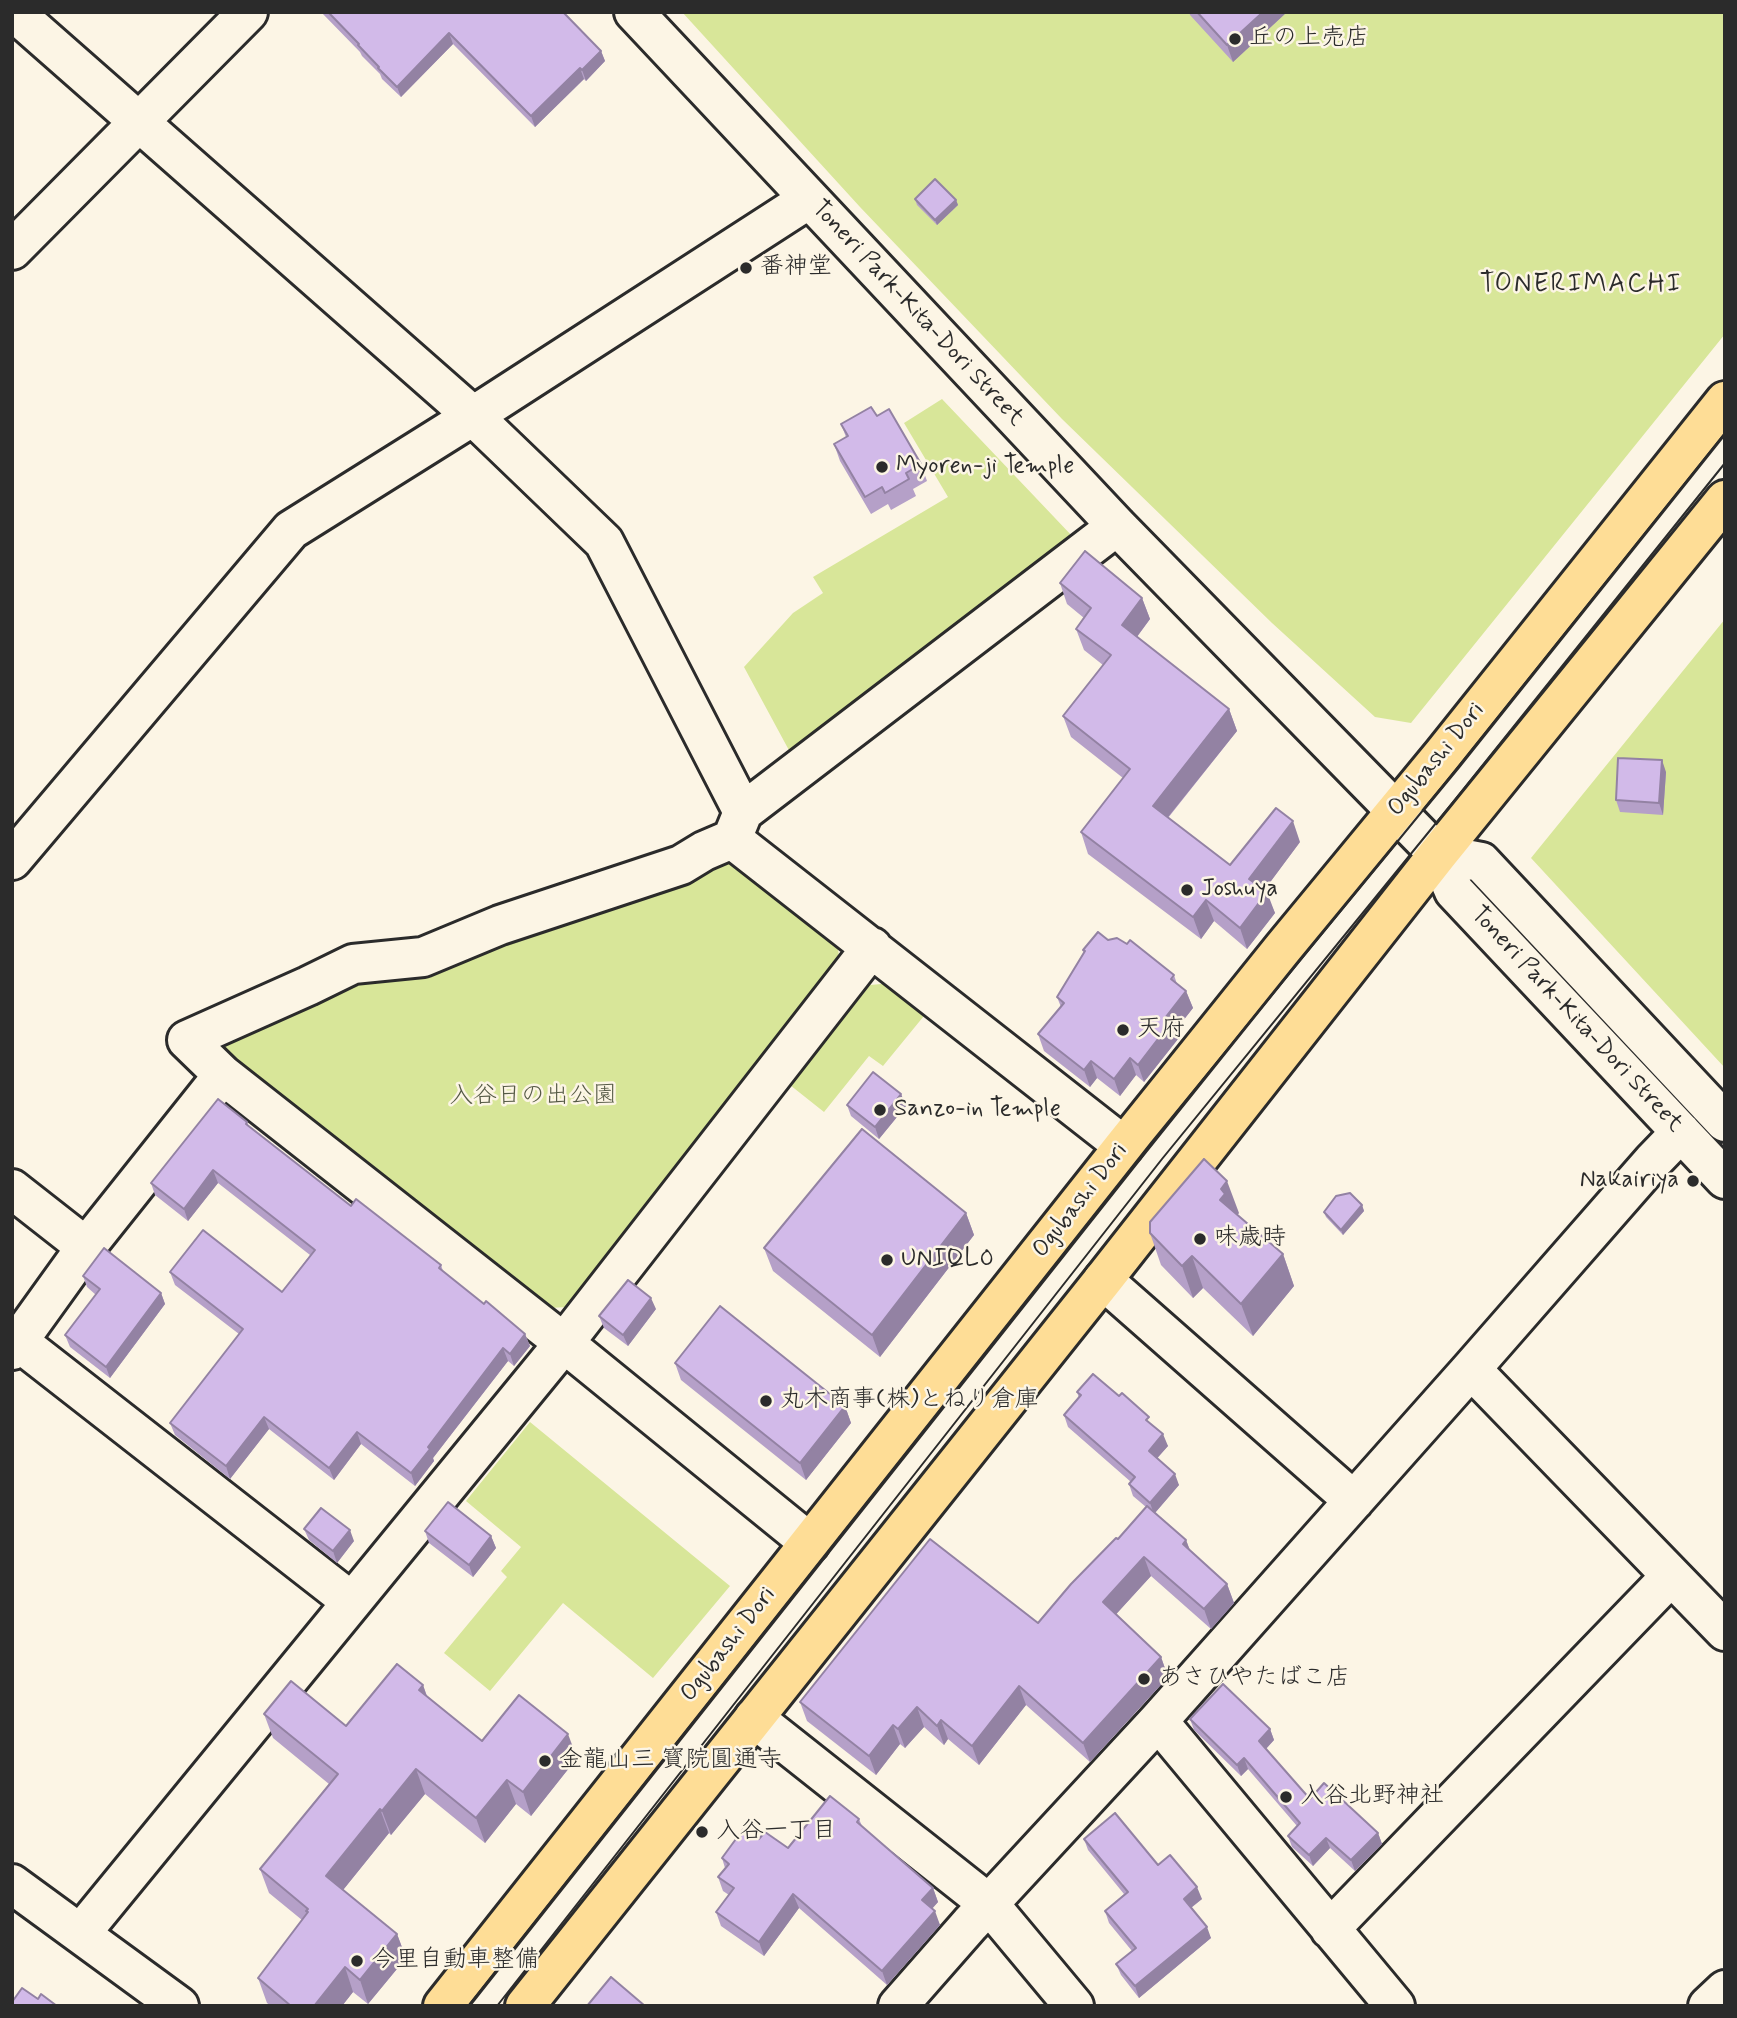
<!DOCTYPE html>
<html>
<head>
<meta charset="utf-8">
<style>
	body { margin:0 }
	#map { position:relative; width:1737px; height:2018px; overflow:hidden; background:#fcf5e5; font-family:Mynerve,sans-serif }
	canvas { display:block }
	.frame { position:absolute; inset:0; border:14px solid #2b2b2b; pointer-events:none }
</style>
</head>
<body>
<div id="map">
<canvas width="1737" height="2018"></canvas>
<div class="frame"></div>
</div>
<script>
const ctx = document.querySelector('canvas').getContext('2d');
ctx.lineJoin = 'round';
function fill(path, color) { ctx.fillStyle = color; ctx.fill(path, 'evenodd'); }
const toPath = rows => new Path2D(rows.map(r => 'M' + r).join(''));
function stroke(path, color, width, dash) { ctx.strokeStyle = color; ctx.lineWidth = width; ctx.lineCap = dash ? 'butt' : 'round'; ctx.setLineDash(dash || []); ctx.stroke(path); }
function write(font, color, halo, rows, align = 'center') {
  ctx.font = font + ' Mynerve,"Klee One",sans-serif'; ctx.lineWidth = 5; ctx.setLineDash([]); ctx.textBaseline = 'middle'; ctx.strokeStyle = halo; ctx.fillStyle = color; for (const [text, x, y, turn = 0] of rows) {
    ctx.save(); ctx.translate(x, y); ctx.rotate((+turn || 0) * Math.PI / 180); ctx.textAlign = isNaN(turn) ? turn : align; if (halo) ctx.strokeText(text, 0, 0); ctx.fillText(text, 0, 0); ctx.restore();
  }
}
const green = toPath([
	[682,12,1725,12,1725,334,1411,723,1375,717,1272,623,1062,419,860,207],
	[942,399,1073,537,791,754,744,667,793,613,823,593,813,577,948,497,904,423],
	[1725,619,1725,1068,1531,858],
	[731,855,836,937,840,962,568,1307,548,1308,224,1057,225,1034,350,975],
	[893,983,928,1011,883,1066,869,1056,824,1112,790,1085,870,985],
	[530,1422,730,1586,653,1678,563,1603,490,1691,444,1653,507,1577,501,1571,521,1547,466,1501]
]);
const minor = toPath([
	[14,12,473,416,604,542,743,812],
	[634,12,1117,526,1438,854,1454,891,1725,1179],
	[12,250,248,12],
	[732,839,1124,1146],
	[1438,854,1481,862,1725,1122],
	[12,860,291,530,473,416,809,199],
	[12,1189,86,1247],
	[1103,1280,1354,1501],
	[19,1342,352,1602],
	[12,1350,86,1247,223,1075],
	[1471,1369,1725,1631],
	[810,1543,564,1343,223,1075,187,1040,308,986,353,964,423,957,500,925,681,865,704,851,732,839,743,812,1117,526],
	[754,1718,989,1904,1074,2006],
	[1158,1721,1395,2006],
	[12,1884,179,2006],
	[1330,1929,1671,1576],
	[81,1933,564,1343,872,947],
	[898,2006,970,1924,1158,1721,1471,1369,1653,1161,1681,1132],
	[1708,2006,1725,1990]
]);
const major = toPath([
	[443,2006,1124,1146,1283,948,1443,754,1725,401],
	[525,2006,1103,1280,1438,854,1725,500]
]);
const tram = toPath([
	[468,2006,1150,1144,1442,787,1725,433],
	[497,2006,1162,1159,1454,801,1725,463]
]);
const wall = toPath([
	[321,12,563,12,601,51,605,61,586,81,584,79,535,127,453,44,401,97,382,79,380,74,362,56,360,52],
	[1189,12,1287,12,1233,62,1190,15],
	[915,199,956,200,958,205,937,225,917,205],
	[877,416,921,464,927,481,913,489,916,496,891,510,888,504,871,514,840,461,834,444,846,437,841,424],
	[1060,583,1142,598,1150,619,1137,637,1229,709,1237,731,1168,818,1230,865,1300,842,1264,890,1275,913,1247,949,1214,921,1201,939,1088,854,1081,832,1123,778,1071,737,1063,716,1103,665,1084,650,1076,629,1084,618,1067,604],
	[1666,772,1663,815,1620,812,1616,800],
	[1108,940,1174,975,1177,984,1186,991,1193,1008,1175,1031,1178,1039,1144,1082,1136,1075,1120,1096,1097,1078,1090,1087,1044,1051,1038,1034,1061,1007,1057,997,1084,953,1083,950],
	[901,1094,906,1106,879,1139,851,1116,847,1105],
	[247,1122,249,1127,351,1206,441,1265,443,1271,484,1304,525,1334,530,1346,514,1366,508,1361,433,1458,434,1461,415,1486,361,1444,334,1480,269,1429,230,1479,175,1435,170,1423,239,1334,175,1285,170,1272,282,1292,310,1255,218,1183,188,1221,155,1195,151,1183],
	[1362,1205,1364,1211,1343,1235,1326,1217,1324,1212],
	[966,1213,974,1235,880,1357,773,1271,764,1248],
	[1239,1213,1237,1215,1283,1254,1294,1286,1253,1336,1203,1288,1193,1298,1161,1265,1150,1233],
	[83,1276,161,1293,165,1304,110,1378,70,1347,65,1335,96,1295,87,1287],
	[656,1309,628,1346,604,1328,599,1316],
	[675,1363,845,1406,851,1423,806,1480,681,1380],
	[1077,1392,1151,1424,1168,1446,1157,1458,1179,1485,1155,1513,1186,1540,1190,1550,1227,1584,1234,1603,1211,1629,1151,1576,1116,1614,1161,1657,1168,1677,1090,1762,1026,1705,979,1765,948,1739,944,1745,924,1727,905,1748,900,1744,876,1775,807,1721,800,1702,1038,1623,1118,1539,1146,1507,1133,1496,1129,1484,1131,1482,1068,1427,1064,1415,1079,1398],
	[304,1529,354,1541,337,1563,309,1540],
	[425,1531,491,1536,496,1548,473,1577,429,1543],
	[423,1685,427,1696,482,1741,577,1758,531,1816,516,1804,485,1843,425,1794,391,1835,389,1833,343,1890,397,1934,406,1958,368,2004,353,1992,342,2006,271,2006,267,2003,258,1978,302,1920,269,1893,260,1869,329,1784,273,1738,264,1714,346,1726],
	[1190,1719,1270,1729,1274,1740,1266,1749,1310,1799,1378,1833,1382,1844,1355,1871,1330,1848,1313,1866,1292,1847,1288,1836,1297,1826,1248,1769,1241,1776,1194,1730],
	[859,1819,862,1826,933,1888,938,1902,932,1909,940,1925,887,1985,799,1908,764,1956,721,1926,716,1912,729,1895,723,1891,718,1877,725,1868,722,1858,759,1839,788,1848],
	[1084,1839,1158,1865,1202,1899,1191,1908,1211,1938,1139,1998,1121,1975,1116,1964,1132,1951,1109,1923,1105,1911,1124,1894,1088,1850]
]);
const shadedWall = toPath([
	[1263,12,1287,12,1233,62,1227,45],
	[449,33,453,44,401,97,397,87],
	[601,51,605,61,586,81,582,70],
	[580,68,584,79,535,127,531,116],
	[956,200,958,205,937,225,935,220],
	[1142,598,1150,619,1130,646,1122,625],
	[1229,709,1237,731,1160,827,1153,806],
	[1662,760,1666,772,1663,815,1659,803],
	[1293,821,1300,842,1257,900,1249,879],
	[1267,892,1275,913,1247,949,1240,928],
	[1206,900,1214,921,1201,939,1193,917],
	[1186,991,1193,1008,1175,1031,1178,1039,1144,1082,1138,1065,1165,1018],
	[1130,1058,1136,1075,1120,1096,1114,1079],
	[1091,1061,1097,1078,1090,1087,1084,1070],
	[901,1094,906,1106,879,1139,875,1127],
	[213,1170,218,1183,188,1221,184,1209],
	[1227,1181,1239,1213,1234,1219,1220,1200,1221,1189],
	[1362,1205,1364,1211,1343,1235,1341,1230],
	[966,1213,974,1235,880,1357,872,1335],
	[1283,1254,1294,1286,1253,1336,1241,1304],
	[1192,1256,1203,1288,1193,1298,1182,1266],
	[161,1293,165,1304,110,1378,106,1367],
	[651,1298,656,1309,628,1346,623,1335],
	[525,1334,530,1346,514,1366,510,1354],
	[503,1348,508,1361,433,1458,434,1461,415,1486,411,1473,428,1447],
	[845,1406,851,1423,806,1480,800,1463],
	[264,1417,269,1429,230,1479,226,1466],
	[357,1432,361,1444,334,1480,329,1468],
	[1163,1434,1168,1446,1153,1463,1149,1451],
	[1175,1474,1179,1485,1154,1514,1150,1503],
	[350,1530,354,1541,337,1563,333,1551],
	[491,1536,496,1548,473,1577,469,1565],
	[1186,1540,1193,1559,1183,1544],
	[1144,1557,1151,1576,1110,1621,1103,1602],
	[1227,1584,1234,1603,1211,1629,1204,1609],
	[1161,1657,1168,1677,1090,1762,1083,1743],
	[423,1685,431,1709,419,1690],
	[1019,1686,1026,1705,979,1765,972,1746],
	[917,1707,924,1727,905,1748,898,1729],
	[941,1720,948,1739,944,1745,937,1726],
	[893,1725,900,1744,876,1775,869,1756],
	[1270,1729,1274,1740,1263,1752,1259,1741],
	[568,1734,577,1758,531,1816,523,1792],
	[1244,1758,1248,1769,1241,1776,1237,1765],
	[416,1769,425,1794,391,1835,382,1811],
	[507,1780,516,1804,485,1843,476,1818],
	[380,1809,389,1833,335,1900,326,1876],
	[1378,1833,1382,1844,1355,1871,1351,1860],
	[1326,1838,1330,1848,1313,1866,1309,1855],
	[1197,1887,1202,1899,1188,1910,1184,1899],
	[933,1888,938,1902,927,1914,922,1900],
	[793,1894,799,1908,764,1956,759,1942],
	[935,1911,940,1925,887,1985,882,1971],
	[1207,1927,1211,1938,1139,1998,1135,1986],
	[397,1934,406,1958,368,2004,360,1980],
	[345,1967,353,1992,342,2006,314,2006]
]);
const building = toPath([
	[328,12,563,12,601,51,582,70,580,68,531,116,449,33,397,87,378,68,379,67,358,45,359,44,328,12],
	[1197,12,1263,12,1227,45,1197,12],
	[935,179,956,200,935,220,915,199,935,179],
	[871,407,877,416,889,409,921,464,906,473,909,479,885,493,882,487,865,497,834,444,848,436,841,424,871,407],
	[1085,551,1142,598,1122,625,1229,709,1153,806,1230,865,1276,808,1293,821,1249,879,1267,892,1240,928,1206,900,1193,917,1081,832,1130,769,1063,716,1111,655,1076,629,1091,608,1060,583,1085,551],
	[1618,758,1662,760,1659,803,1616,800,1618,758],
	[1098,932,1108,940,1117,938,1127,944,1130,940,1174,975,1171,979,1186,991,1165,1018,1171,1022,1138,1065,1130,1058,1114,1079,1091,1061,1084,1070,1038,1034,1064,1003,1057,997,1085,951,1083,950,1098,932],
	[873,1072,901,1094,875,1127,847,1105,873,1072],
	[218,1099,247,1122,246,1124,351,1206,356,1199,441,1265,439,1268,484,1304,486,1301,525,1334,510,1354,503,1348,428,1447,430,1449,411,1473,357,1432,329,1468,264,1417,226,1466,170,1423,243,1329,170,1272,203,1230,282,1292,315,1250,213,1170,184,1209,151,1183,218,1099],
	[862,1129,966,1213,872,1335,764,1248,862,1129],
	[1204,1159,1227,1181,1221,1189,1225,1194,1220,1200,1283,1254,1241,1304,1192,1256,1182,1266,1150,1233,1150,1222,1204,1159],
	[1350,1193,1362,1205,1341,1230,1324,1212,1336,1196,1350,1193],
	[104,1248,161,1293,106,1367,65,1335,100,1289,83,1276,104,1248],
	[628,1280,651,1298,623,1335,599,1316,628,1280],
	[720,1306,845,1406,800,1463,675,1363,720,1306],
	[1093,1374,1119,1396,1122,1393,1149,1417,1146,1420,1163,1434,1149,1451,1175,1474,1150,1503,1129,1484,1135,1477,1064,1415,1081,1395,1077,1392,1093,1374],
	[448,1502,491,1536,469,1565,425,1531,448,1502],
	[1147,1506,1186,1540,1183,1544,1227,1584,1204,1609,1144,1557,1103,1602,1161,1657,1083,1743,1019,1686,972,1746,941,1720,937,1726,917,1707,898,1729,893,1725,869,1756,800,1702,930,1539,1038,1623,1071,1584,1116,1538,1118,1539,1147,1506],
	[321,1508,350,1530,333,1551,304,1529,321,1508],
	[397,1664,423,1685,419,1690,482,1741,519,1695,568,1734,523,1792,507,1780,476,1818,416,1769,382,1811,380,1809,326,1876,397,1934,360,1980,345,1967,314,2006,291,2006,258,1978,308,1912,306,1911,308,1909,260,1869,338,1774,264,1714,291,1681,346,1726,397,1664],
	[1223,1684,1270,1729,1259,1741,1310,1799,1324,1783,1378,1833,1351,1860,1326,1838,1309,1855,1288,1836,1300,1823,1244,1758,1237,1765,1190,1719,1223,1684],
	[830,1796,859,1819,857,1822,933,1888,922,1900,935,1911,882,1971,793,1894,759,1942,716,1912,734,1888,718,1877,729,1864,722,1858,744,1828,759,1839,765,1832,788,1848,830,1796],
	[1115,1813,1158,1865,1170,1855,1197,1887,1184,1899,1207,1927,1135,1986,1116,1964,1136,1948,1105,1911,1128,1892,1084,1839,1115,1813],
	[611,1977,645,2006,587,2006,611,1977],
	[22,1988,38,1999,41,1994,57,2006,12,2006,12,2002,22,1988]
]);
const markers = [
	[1235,39,7,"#2b2b2b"],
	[746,268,7,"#2b2b2b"],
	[882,467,7,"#2b2b2b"],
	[1187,890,7,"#2b2b2b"],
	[1123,1030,7,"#2b2b2b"],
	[880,1110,7,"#2b2b2b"],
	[1693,1181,7,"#2b2b2b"],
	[1200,1239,7,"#2b2b2b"],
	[887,1260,7,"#2b2b2b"],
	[766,1401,7,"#2b2b2b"],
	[1144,1679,7,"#2b2b2b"],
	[545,1761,7,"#2b2b2b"],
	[1286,1797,7,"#2b2b2b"],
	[702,1832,7,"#2b2b2b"],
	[357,1961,7,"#2b2b2b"]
];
const poiNames = [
	["丘の上売店",1249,39],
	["番神堂",760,268],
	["Myoren-ji Temple",896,467],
	["Joshuya",1201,890],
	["天府",1137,1030],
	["Sanzo-in Temple",894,1110],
	["Nakairiya",1679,1181,"right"],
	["味歳時",1214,1239],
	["UNIQLO",901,1260],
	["丸木商事(株)とねり倉庫",780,1401],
	["あさひやたばこ店",1158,1679],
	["金龍山三 寳院圓通寺",559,1761],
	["入谷北野神社",1300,1797],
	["入谷一丁目",716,1832],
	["今里自動車整備",371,1961]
];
const streetNames = [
	["Toneri Park-Kita-Dori Street",917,314,47],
	["Ogubashi Dori",1437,760,-51],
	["Toneri Park-Kita-Dori Street",1576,1020,47],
	["Ogubashi Dori",1081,1201,-52],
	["Ogubashi Dori",729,1645,-52]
];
const parkNames = [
	["入谷日の出公園",533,1097]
];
const neighbourhoodNames = [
	["TONERIMACHI",1581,286]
];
fill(green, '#d8e699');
stroke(minor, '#2b2b2b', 44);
stroke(major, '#2b2b2b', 44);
stroke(minor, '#fcf5e5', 38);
stroke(major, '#fedd96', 38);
stroke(tram, '#2b2b2b', 2);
fill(wall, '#b5a0c8');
fill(shadedWall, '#9382a3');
fill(building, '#d2bae9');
stroke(building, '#9382a3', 2);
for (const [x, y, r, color] of markers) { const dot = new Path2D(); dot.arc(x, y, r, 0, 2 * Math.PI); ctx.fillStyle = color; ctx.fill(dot); stroke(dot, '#fcf5e5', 2.5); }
write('24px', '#2b2b2b', '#fcf5e5', poiNames, 'left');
write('24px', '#2b2b2b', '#fcf5e5', streetNames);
write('24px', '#565a46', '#fcf5e5', parkNames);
ctx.letterSpacing = '2px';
write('26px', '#2b2b2b', '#fcf5e5', neighbourhoodNames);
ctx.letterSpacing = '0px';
</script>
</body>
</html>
